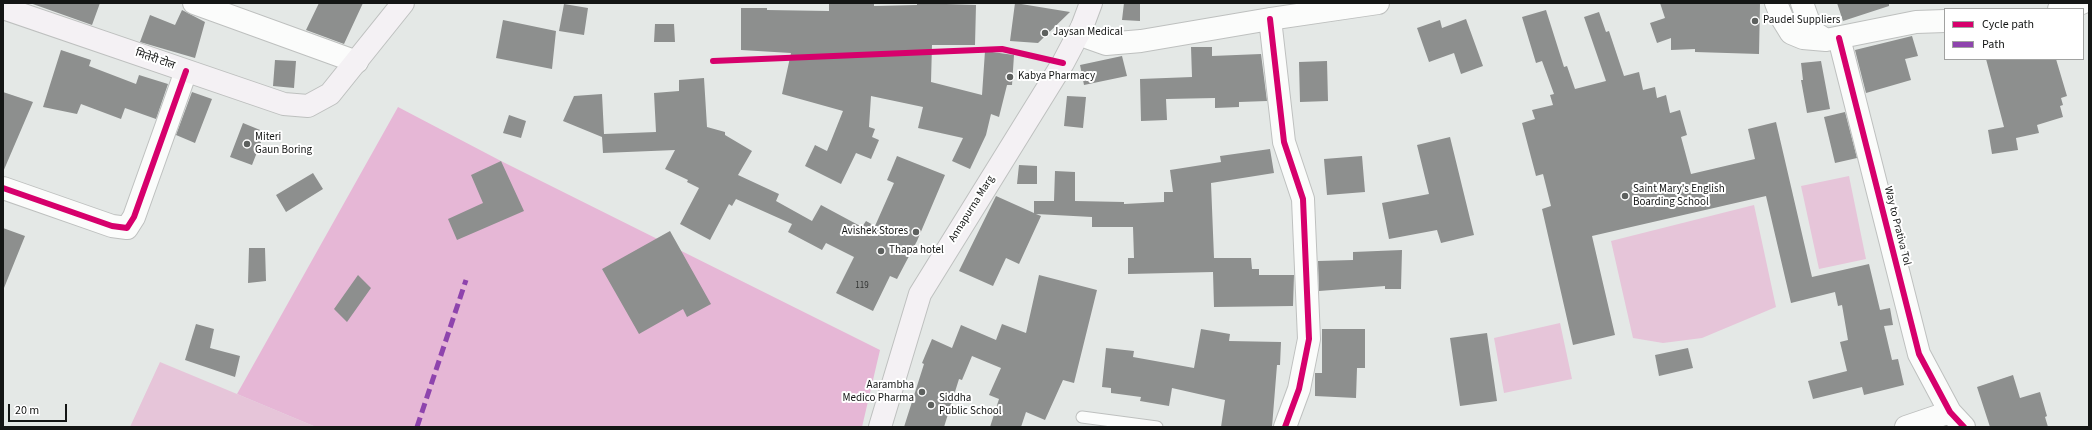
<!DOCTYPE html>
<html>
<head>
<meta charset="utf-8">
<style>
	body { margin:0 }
	#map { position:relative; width:2092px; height:430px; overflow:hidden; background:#e4e8e6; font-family:"Source Sans 3",sans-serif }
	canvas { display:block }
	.frame { position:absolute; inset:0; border:4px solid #141615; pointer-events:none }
	.legend { position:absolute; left:1944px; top:8px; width:140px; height:52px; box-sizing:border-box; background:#fff; border:1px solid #a1a2a1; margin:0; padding:5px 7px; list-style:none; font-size:12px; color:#141615 }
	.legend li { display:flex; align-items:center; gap:8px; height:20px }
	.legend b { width:20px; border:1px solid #a1a2a1 }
	.scale { position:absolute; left:8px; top:404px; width:59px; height:18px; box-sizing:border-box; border:2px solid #141615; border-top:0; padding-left:5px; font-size:12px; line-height:14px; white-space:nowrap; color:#141615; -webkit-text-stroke:3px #fff; paint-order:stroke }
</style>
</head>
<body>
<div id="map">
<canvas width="2092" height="430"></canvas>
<div class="frame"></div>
<ul class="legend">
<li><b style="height:5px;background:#d6006c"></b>Cycle path</li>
<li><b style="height:5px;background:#8e44ad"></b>Path</li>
</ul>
<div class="scale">20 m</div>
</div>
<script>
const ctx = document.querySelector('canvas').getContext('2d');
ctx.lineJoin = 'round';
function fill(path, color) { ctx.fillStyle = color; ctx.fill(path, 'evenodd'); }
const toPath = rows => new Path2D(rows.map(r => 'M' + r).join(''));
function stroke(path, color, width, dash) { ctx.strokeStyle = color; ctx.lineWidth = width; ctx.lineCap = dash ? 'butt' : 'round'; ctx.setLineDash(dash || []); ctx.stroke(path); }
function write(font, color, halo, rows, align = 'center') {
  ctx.font = font + ' "Source Sans 3","Noto Sans Devanagari",sans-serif'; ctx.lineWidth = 4; ctx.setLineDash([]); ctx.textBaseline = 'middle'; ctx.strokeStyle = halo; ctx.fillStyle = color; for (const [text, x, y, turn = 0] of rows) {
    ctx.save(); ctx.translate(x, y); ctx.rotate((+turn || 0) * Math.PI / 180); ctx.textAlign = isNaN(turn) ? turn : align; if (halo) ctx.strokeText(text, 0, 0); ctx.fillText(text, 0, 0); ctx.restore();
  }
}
const green = toPath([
	[1849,176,1866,259,1819,269,1801,186],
	[1754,205,1776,307,1702,338,1663,343,1633,338,1611,241],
	[1560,323,1572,379,1504,393,1494,338],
	[160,362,237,394,316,427,130,427]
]);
const forest = toPath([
	[398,107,501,161,880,350,862,427,316,427,237,394]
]);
const building = toPath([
	[30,3,100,3,92,25],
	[319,3,363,3,344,44,306,30],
	[829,3,874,4,874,6,917,5,917,3,976,5,975,45,932,45,931,82,982,95,985,51,1014,55,1012,85,1007,85,999,117,991,114,986,135,970,169,952,161,963,138,918,128,923,107,871,96,869,127,875,129,872,137,879,140,871,159,856,153,841,184,805,166,815,145,827,151,843,111,782,94,791,53,741,50,741,8,767,8,767,10,829,11],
	[1015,3,1070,12,1038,43,1010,41],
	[1124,3,1140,3,1140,21,1122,20],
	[1660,3,1760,3,1759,54,1695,52,1695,49,1671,50,1671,38,1657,43,1650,23,1665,18],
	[1837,3,1889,3,1889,6,1843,21],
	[564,4,588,8,584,35,559,31],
	[182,10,205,22,195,58,140,42,150,15,175,25],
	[1546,10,1564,67,1567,66,1575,89,1606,81,1584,17,1599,12,1606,32,1609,31,1624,76,1639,72,1643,90,1655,87,1657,98,1666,95,1670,113,1680,110,1687,135,1681,137,1691,174,1755,159,1748,129,1776,122,1812,277,1869,264,1880,310,1890,308,1893,325,1884,326,1892,360,1898,359,1904,385,1864,395,1862,387,1813,399,1808,381,1847,371,1840,342,1848,340,1842,305,1838,306,1835,292,1791,303,1766,196,1592,236,1615,335,1573,345,1542,209,1551,206,1543,174,1536,176,1522,123,1535,119,1532,110,1553,105,1550,95,1554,94,1542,61,1536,63,1522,17],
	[1466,19,1483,66,1461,74,1454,53,1429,62,1417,28,1440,20,1442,28],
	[503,20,556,31,552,69,496,58],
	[655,24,674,24,675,42,654,42],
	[1912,36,1918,56,1905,59,1911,80,1866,93,1855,50],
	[1191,47,1212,47,1212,56,1261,54,1267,101,1239,102,1239,107,1215,108,1215,98,1166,99,1167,120,1141,121,1140,79,1192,77],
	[61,50,91,60,89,66,136,84,139,75,168,84,156,119,125,108,121,119,81,104,77,114,43,107],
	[1122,56,1127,76,1084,85,1080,65],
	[1986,59,2056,59,2067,96,2061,98,2063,105,2060,106,2063,117,2037,125,2039,133,2016,138,2018,150,1992,154,1988,130,2004,127],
	[275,60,296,61,294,88,273,86],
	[1327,61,1328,101,1300,102,1299,62],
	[1821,61,1830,109,1807,113,1801,80,1803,80,1801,63],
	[704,78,707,127,725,132,725,135,752,151,738,175,779,194,776,201,812,221,821,205,862,227,866,221,875,226,894,183,887,180,897,156,945,175,917,241,897,279,890,276,873,311,836,293,854,257,826,243,822,250,788,232,792,224,736,199,732,206,729,204,710,240,680,224,699,188,687,182,688,180,665,169,675,150,603,153,602,137,563,121,574,96,602,94,604,134,656,132,654,93,679,91,679,80],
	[3,92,33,102,3,172],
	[192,92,212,99,195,143,176,135],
	[1067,96,1086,97,1083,128,1064,126],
	[1845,112,1857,158,1835,163,1824,117],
	[509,115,526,121,521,138,503,133],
	[243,123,265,132,252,165,230,157],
	[1450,137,1474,235,1441,243,1437,230,1389,239,1382,203,1429,194,1417,145],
	[1270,149,1274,173,1211,183,1214,258,1251,258,1252,269,1259,269,1259,275,1294,275,1293,306,1214,307,1213,272,1128,274,1128,258,1134,258,1133,227,1092,227,1092,217,1036,214,1041,216,1019,264,1006,258,993,286,959,271,996,196,1034,213,1034,201,1054,201,1055,171,1075,172,1075,201,1124,202,1124,204,1164,202,1164,192,1173,192,1170,170,1221,162,1220,156],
	[1362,156,1365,192,1327,195,1324,159],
	[501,161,524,211,457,240,448,219,483,203,471,175],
	[1019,165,1037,166,1037,184,1017,184],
	[313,173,323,189,286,212,276,195],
	[3,228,25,236,4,288,3,288],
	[670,231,711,304,687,317,683,309,639,334,602,269],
	[249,248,265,248,266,281,248,283],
	[1402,250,1401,289,1385,289,1385,286,1319,291,1318,261,1353,260,1353,252],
	[358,275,371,288,347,322,334,309],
	[1039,275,1097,290,1074,383,1063,380,1045,420,1026,412,1021,427,990,427,999,399,989,395,1001,368,972,356,962,380,959,379,944,427,904,427,924,364,922,363,932,339,952,348,961,325,996,340,1002,324,1026,333],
	[196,324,214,329,210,348,240,356,235,377,185,360],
	[1201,329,1230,334,1229,341,1281,342,1280,365,1277,365,1272,427,1221,427,1225,400,1172,388,1169,406,1140,401,1141,397,1111,393,1111,388,1102,387,1106,348,1134,351,1133,357,1194,368],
	[1322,329,1365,329,1365,368,1357,368,1356,398,1315,396,1315,373,1322,373],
	[1487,333,1497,401,1460,406,1450,338],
	[1688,348,1693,368,1659,376,1655,355],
	[2013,375,2020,398,2040,392,2047,416,2045,417,2048,427,1990,427,1977,387]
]);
const service = toPath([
	[1082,417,1157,427]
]);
const minor = toPath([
	[194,3,357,62],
	[1776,3,1783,20,1791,33,1803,38,1826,40],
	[1802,3,1812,31,1826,40,1916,22,1945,21],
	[2059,9,2082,3],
	[1270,19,1284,142,1303,199,1309,339,1299,389,1285,427],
	[1082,27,1089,38,1106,44,1141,41,1270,19,1378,3],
	[1839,38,1919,354,1950,412,1964,427],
	[3,188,112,226,127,228,134,217,186,71],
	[1906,427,1950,412]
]);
const secondary = toPath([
	[3,8,284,104,308,106,330,94,403,3],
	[880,427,920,294,1063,63,1082,27,1091,3]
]);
const quiet = toPath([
	[417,427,466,280]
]);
const cycleway = toPath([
	[1270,19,1284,142,1303,199,1309,339,1299,389,1285,427],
	[1839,38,1919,354,1950,412,1964,427],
	[713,61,1002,49,1063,63],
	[3,188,112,226,127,228,134,217,186,71]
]);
const markers = [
	[1755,21,4,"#5d605e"],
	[1045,33,4,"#5d605e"],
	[1010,77,4,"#5d605e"],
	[247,144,4,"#5d605e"],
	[1625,196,4,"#5d605e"],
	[916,232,4,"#5d605e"],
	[881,251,4,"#5d605e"],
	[922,392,4,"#5d605e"],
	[931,405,4,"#5d605e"]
];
const numberNames = [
	["119",862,286]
];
const poiNames = [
	["Paudel Suppliers",1763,21],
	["Jaysan Medical",1053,33],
	["Kabya Pharmacy",1018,77],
	["Miteri",255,138],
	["Gaun Boring",255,151],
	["Saint Mary's English",1633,190],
	["Boarding School",1633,203],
	["Avishek Stores",908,232,"right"],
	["Thapa hotel",889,251],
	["Aarambha",914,386,"right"],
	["Medico Pharma",914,399,"right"],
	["Siddha",939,399],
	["Public School",939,412]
];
const streetNames = [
	["मितेरी टोल",155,60,19],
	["Annapurna Marg",972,209,-58],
	["Way to Prativa Tol",1897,226,76]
];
fill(green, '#e6c5d9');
fill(forest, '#e6b7d6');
fill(building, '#8d8f8e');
stroke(service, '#bec0bf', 13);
stroke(minor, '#bec0bf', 24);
stroke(secondary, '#bec0bf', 24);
stroke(service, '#fbfcfb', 11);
stroke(minor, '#fbfcfb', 22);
stroke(secondary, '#f4f1f4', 22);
stroke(quiet, '#8e44ad', 5, [10, 5]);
stroke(cycleway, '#d6006c', 6);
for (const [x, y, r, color] of markers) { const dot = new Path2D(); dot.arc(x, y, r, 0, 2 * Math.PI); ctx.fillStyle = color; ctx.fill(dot); stroke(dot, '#fff', 1.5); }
write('9px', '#323433', null, numberNames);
write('11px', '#141615', '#fff', poiNames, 'left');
write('11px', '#141615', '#fff', streetNames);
</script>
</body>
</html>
